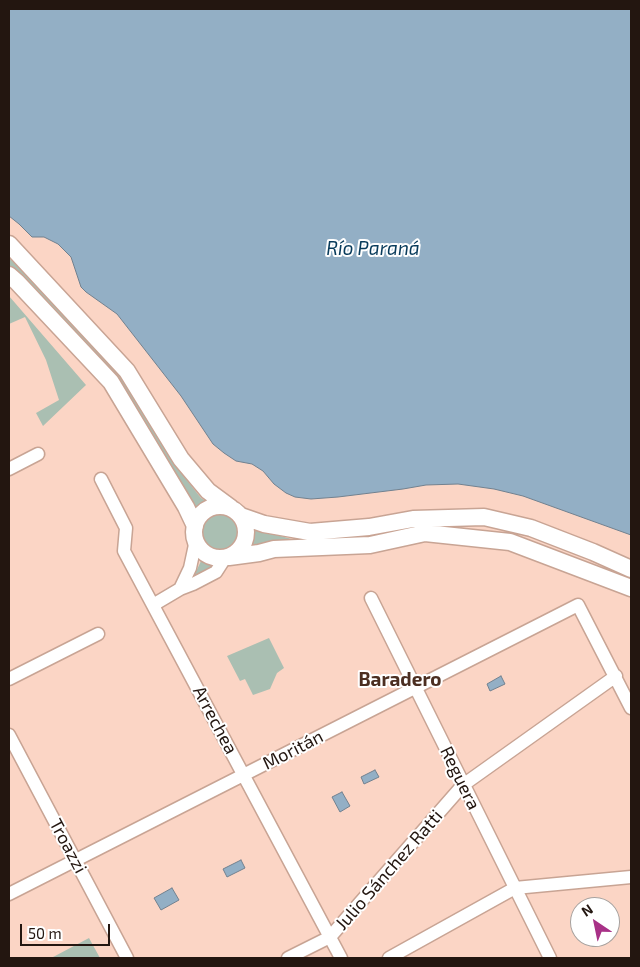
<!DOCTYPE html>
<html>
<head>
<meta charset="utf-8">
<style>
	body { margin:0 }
	#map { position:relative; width:640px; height:967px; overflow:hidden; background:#fbd5c5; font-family:"Exo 2",sans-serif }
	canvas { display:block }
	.frame { position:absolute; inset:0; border:10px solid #231610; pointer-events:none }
	.north { position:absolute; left:570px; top:897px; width:50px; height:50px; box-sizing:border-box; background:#fff; border:1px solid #a7a29f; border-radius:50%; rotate:326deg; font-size:14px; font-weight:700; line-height:20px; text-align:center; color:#231610 }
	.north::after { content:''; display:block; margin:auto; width:18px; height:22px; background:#a83187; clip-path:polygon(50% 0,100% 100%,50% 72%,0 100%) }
	.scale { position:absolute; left:20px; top:924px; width:90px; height:22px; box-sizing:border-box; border:2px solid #231610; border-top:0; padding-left:6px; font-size:15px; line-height:18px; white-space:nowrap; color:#231610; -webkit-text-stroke:4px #fff; paint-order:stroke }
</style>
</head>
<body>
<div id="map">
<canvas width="640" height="967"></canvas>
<div class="frame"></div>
<div class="north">N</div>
<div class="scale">50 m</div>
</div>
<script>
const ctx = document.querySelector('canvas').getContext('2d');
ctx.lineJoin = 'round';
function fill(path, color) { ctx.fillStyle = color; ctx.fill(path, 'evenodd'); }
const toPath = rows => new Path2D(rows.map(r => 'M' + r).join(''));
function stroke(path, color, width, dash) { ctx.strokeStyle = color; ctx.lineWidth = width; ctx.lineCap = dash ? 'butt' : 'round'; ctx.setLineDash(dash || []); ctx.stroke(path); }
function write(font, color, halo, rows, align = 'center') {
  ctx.font = font + ' "Exo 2",sans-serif'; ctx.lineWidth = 4; ctx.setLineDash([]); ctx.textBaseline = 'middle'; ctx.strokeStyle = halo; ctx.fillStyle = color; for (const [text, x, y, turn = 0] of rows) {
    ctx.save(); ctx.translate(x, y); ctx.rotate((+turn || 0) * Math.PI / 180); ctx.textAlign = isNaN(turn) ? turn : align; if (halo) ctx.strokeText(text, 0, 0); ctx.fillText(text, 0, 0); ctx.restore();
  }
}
const green = toPath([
	[9,258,21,268,80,332,120,376,139,405,174,464,201,498,209,503,195,512,172,467,116,379,19,274,9,265],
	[9,296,86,385,43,426,36,413,59,400,46,360,25,317,9,324],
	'200 532a21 21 0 1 1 42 0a21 21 0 1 1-42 0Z',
	[249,527,295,540,248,549,250,544,252,536,252,532],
	[201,561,215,567,191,582],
	[269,638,284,668,277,673,270,689,253,695,245,679,240,681,227,656],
	[89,938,100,958,51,958,55,956]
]);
const water = toPath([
	[9,9,631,9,631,535,523,496,494,489,458,484,426,485,403,489,338,497,311,499,295,497,286,493,274,484,263,471,252,464,236,461,224,453,213,444,181,396,117,314,86,292,81,287,71,257,58,244,44,237,32,237,19,224,9,216,9,9],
	[501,676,505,684,490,691,487,684,501,676],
	[375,770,379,777,364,784,361,777,375,770],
	[342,792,350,806,340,812,332,797,342,792],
	[241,860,245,868,227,877,223,869,241,860],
	[172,888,179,900,161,910,154,898,172,888]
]);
const minor = toPath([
	[9,469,38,454],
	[101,479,126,528,124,551,341,958],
	[180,589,190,568,196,540],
	[371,598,550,958],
	[153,605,180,589,193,584,216,572,225,558],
	[9,679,98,634],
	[9,735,127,958],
	[9,894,578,605,631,708],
	[288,958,330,937,463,785,616,676],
	[389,958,515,888,631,877]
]);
const major = toPath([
	[9,244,127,371,181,459,208,491,231,508],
	[9,275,17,282,111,382,186,507,195,526],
	'194 532a26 26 0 1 1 52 0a26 26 0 1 1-52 0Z',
	[241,516,264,524,310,532,369,527,413,519,484,517,531,528,593,552,631,569],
	[229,557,259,553,274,549,370,545,425,533,510,542,631,588]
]);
const streetNames = [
	["Arrechea",215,720,62],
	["Moritán",293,750,-27],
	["Reguera",460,778,64],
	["Troazzi",68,846,62],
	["Julio Sánchez Ratti",389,870,-49]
];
const waterNames = [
	["Río Paraná",373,249]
];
const neighbourhoodNames = [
	["Baradero",400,680]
];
fill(green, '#aabfb2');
fill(water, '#93afc5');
stroke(water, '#71818f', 1);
stroke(minor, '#c8a494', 15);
stroke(major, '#c8a494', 19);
stroke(minor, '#fff', 12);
stroke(major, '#fff', 16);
write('18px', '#231610', '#fff', streetNames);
write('italic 19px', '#083b5b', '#fff', waterNames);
write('bold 19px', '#4b2e21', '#fff', neighbourhoodNames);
</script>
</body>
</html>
